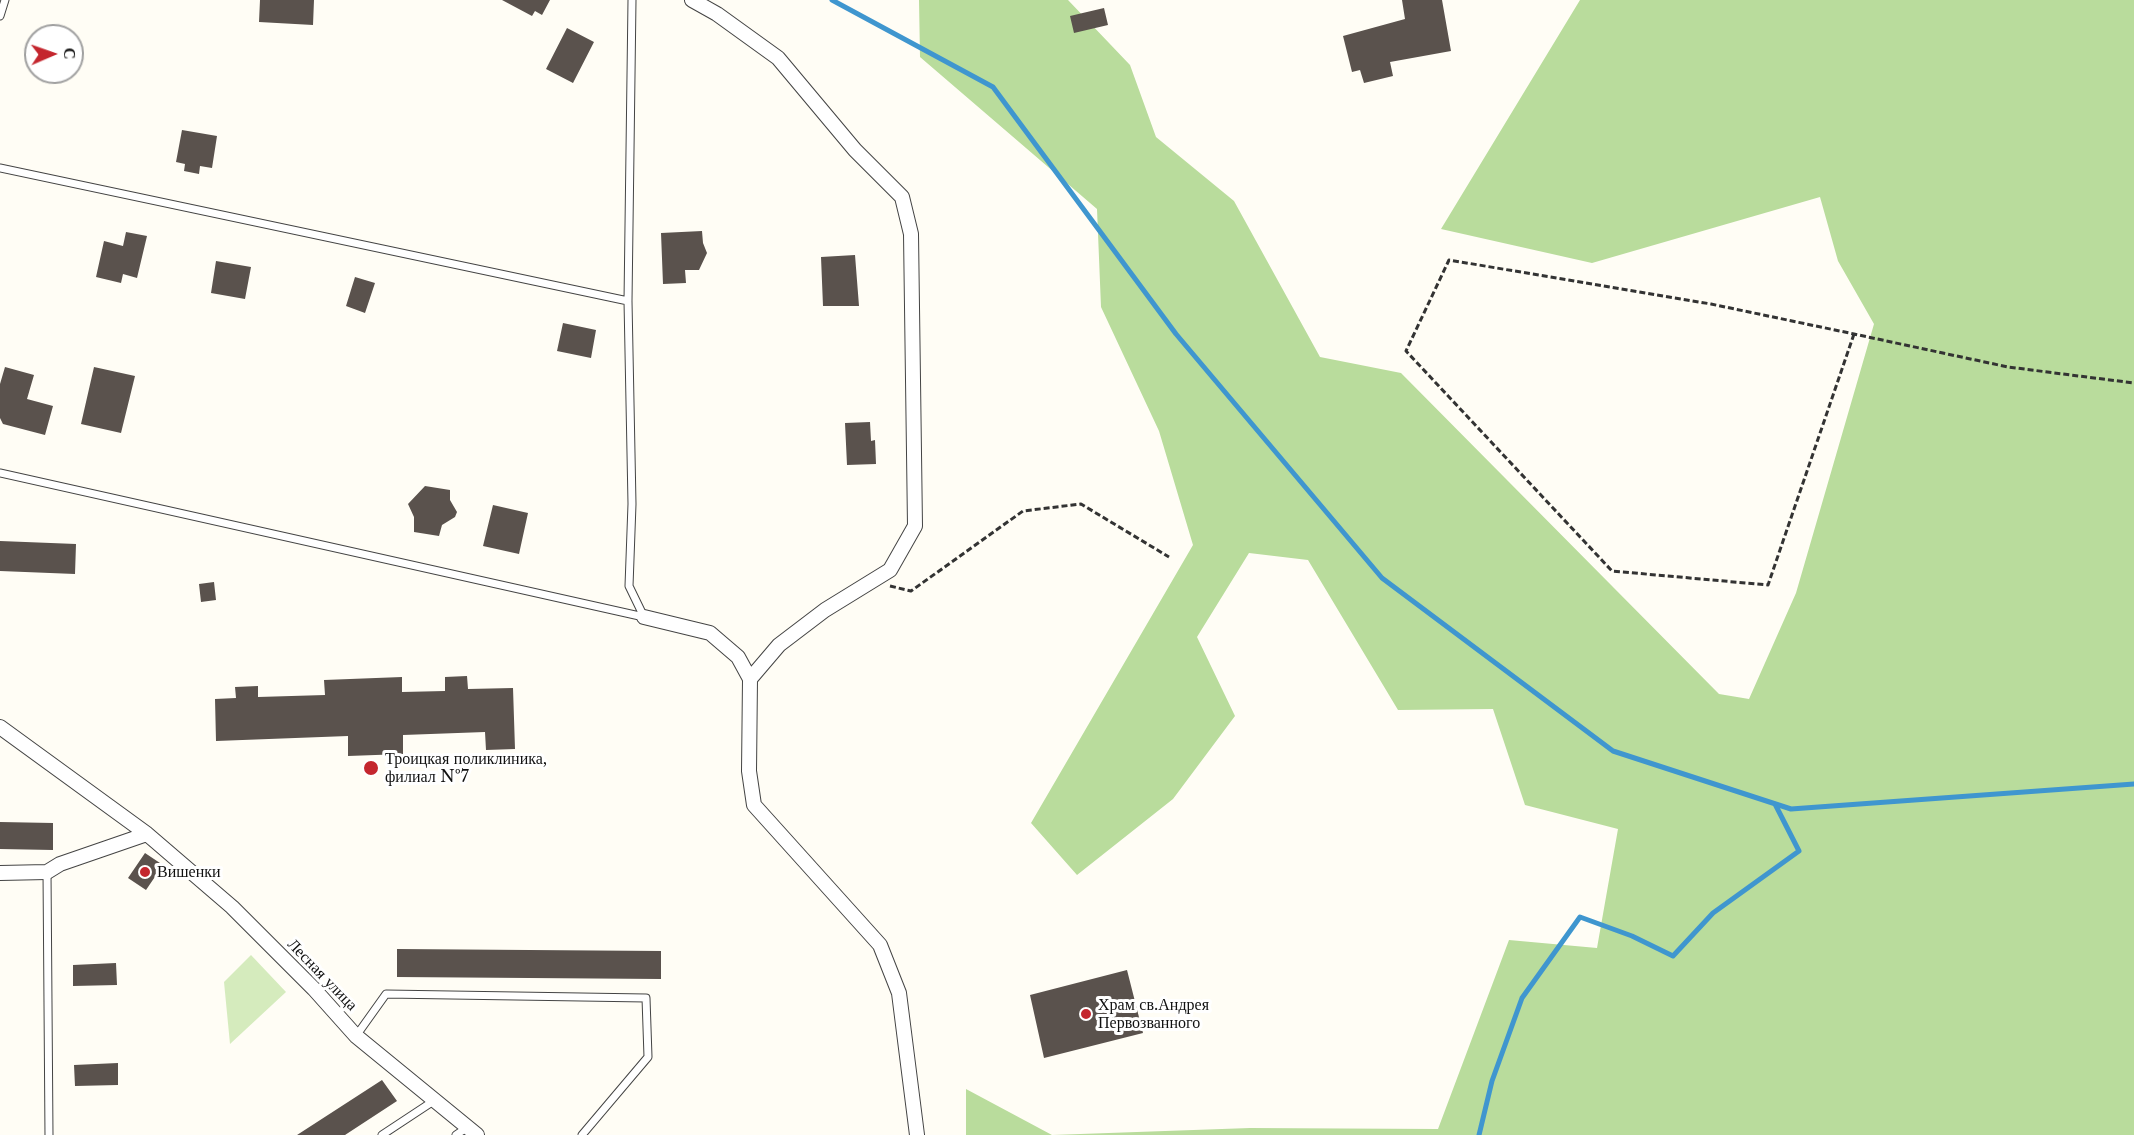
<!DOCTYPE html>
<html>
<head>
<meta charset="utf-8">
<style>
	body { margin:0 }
	#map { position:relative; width:2134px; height:1135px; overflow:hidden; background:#fffdf5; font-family:"Libre Baskerville",serif }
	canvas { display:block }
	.north { position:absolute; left:24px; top:24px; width:60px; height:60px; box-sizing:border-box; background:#fff; border:2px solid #a0a0a0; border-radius:50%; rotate:88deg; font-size:16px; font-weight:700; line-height:24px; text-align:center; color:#111 }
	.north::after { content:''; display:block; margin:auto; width:21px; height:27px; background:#c4262e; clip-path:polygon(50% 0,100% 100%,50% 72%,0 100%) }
</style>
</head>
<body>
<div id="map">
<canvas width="2134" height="1135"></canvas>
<div class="north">С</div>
</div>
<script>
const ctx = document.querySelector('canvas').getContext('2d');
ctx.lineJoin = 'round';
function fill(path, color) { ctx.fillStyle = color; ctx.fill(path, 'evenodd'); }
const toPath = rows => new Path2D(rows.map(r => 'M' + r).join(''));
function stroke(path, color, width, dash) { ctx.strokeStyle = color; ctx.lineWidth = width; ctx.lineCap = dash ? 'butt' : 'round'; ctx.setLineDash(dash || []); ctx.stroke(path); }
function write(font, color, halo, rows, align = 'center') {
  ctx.font = font + ' "Libre Baskerville",serif'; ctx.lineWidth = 6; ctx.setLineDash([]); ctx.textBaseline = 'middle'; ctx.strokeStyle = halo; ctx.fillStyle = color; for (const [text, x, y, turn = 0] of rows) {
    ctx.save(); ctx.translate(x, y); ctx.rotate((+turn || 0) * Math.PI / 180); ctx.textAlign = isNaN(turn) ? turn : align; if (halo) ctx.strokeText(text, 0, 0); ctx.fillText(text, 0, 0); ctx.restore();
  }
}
const green = toPath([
	[251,955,286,992,230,1044,224,982]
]);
const forest = toPath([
	[919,0,1068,0,1130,65,1156,137,1234,201,1320,357,1401,373,1719,694,1749,699,1796,593,1874,324,1838,261,1820,197,1592,263,1441,229,1580,0,2134,0,2134,1135,966,1135,966,1089,1052,1135,1250,1128,1438,1129,1509,940,1597,948,1618,829,1525,805,1493,709,1398,710,1308,560,1249,553,1197,637,1235,716,1173,799,1077,875,1031,823,1193,545,1159,431,1101,307,1097,209,920,57]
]);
const stream = toPath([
	[832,0,993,87,1176,334,1382,578,1613,751,1791,809,2134,784],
	[1479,1135,1492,1081,1522,998,1580,917,1632,936,1673,956,1713,913,1799,851,1775,804]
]);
const building = toPath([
	[260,0,314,0,313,25,259,22],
	[502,0,550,0,542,15,535,11,532,16],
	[1402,0,1442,0,1451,51,1390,62,1393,76,1364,83,1360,70,1352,72,1343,36,1405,19],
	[1104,8,1108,25,1074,33,1070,16],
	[567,28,594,42,573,83,546,69],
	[182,130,217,136,212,168,200,166,199,174,184,171,185,164,176,162],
	[702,231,703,243,707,253,699,270,685,270,686,283,663,284,661,233],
	[126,232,147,236,137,278,123,274,121,283,96,277,104,241,123,246],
	[855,255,859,306,823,306,821,257],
	[216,261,251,267,245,299,211,293],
	[355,277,375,283,365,313,346,306],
	[563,323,596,330,591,358,557,351],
	[5,367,34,375,27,399,53,406,45,435,3,424,0,418,0,384],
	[94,367,135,376,121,433,81,424],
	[870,422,871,441,875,440,876,464,847,465,845,423],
	[425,486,450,490,450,500,457,512,455,517,442,525,439,536,414,532,414,517,408,504],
	[493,505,528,513,519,554,483,546],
	[0,541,76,544,75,574,0,571],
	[214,582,216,600,201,602,199,584],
	[467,676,468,689,513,688,515,749,486,750,485,732,403,735,403,754,348,756,348,736,216,741,215,699,236,698,235,687,258,686,258,697,325,695,324,680,402,677,402,692,445,691,445,677],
	[0,822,53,823,53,850,0,849],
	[145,853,163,865,146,890,128,878],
	[397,949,661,951,661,979,397,977],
	[116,963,117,985,73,986,73,965],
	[1127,970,1143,1033,1044,1058,1030,995],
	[118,1063,118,1085,75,1086,74,1065],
	[382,1080,397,1101,345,1135,297,1135]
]);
const path = toPath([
	[1854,334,1768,585,1612,571,1406,351,1449,260,1711,304,1854,334,2008,367,2134,383],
	[890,586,911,591,1023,511,1081,504,1169,557]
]);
const service = toPath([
	[632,0,628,301,632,504,629,586,644,617],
	[0,16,5,0],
	[0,168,628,301],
	[0,473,644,617],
	[47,872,49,1135],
	[356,1036,386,994,646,998,648,1057,582,1135],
	[382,1135,435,1100],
	[456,1135,468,1127]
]);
const minor = toPath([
	[692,0,717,14,778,58,855,150,902,197,911,234,915,526,890,570,825,610,779,645,750,679],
	[644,617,710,633,738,657,750,679,749,771,754,805,880,945,899,993,917,1135],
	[0,727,147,834],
	[0,873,47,872,60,864,147,834,232,907,314,989,356,1036,477,1135]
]);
const markers = [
	[371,768,8,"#c4262e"],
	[145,872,6,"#c4262e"],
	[1086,1014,6,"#c4262e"]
];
const poiNames = [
	["Троицкая поликлиника,",385,759],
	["филиал №7",385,777],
	["Вишенки",157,872],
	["Храм св.Андрея",1098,1005],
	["Первозванного",1098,1023]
];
const streetNames = [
	["Лесная улица",322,975,46]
];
fill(green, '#d5ebbd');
fill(forest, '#b9dc9c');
stroke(stream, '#3f96cf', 5);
fill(building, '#5a524d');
stroke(service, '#444', 9);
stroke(minor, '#444', 16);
stroke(path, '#333', 3, [6, 3]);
stroke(service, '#fff', 7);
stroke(minor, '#fff', 14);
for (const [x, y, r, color] of markers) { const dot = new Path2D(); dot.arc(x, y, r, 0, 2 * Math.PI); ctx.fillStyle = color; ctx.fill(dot); stroke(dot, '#fff', 2); }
write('16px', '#111', '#fff', poiNames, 'left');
write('16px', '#111', '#fff', streetNames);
</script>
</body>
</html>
